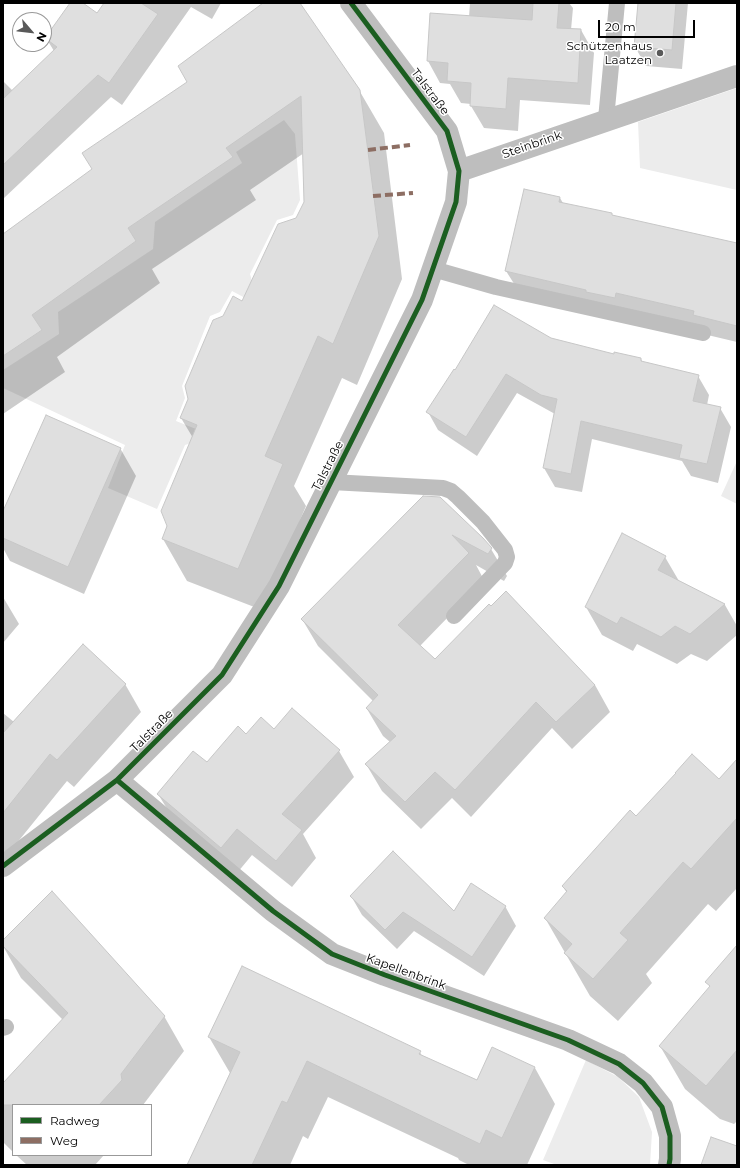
<!DOCTYPE html>
<html>
<head>
<meta charset="utf-8">
<style>
	body { margin:0 }
	#map { position:relative; width:740px; height:1168px; overflow:hidden; background:#fff; font-family:Montserrat,sans-serif }
	canvas { display:block }
	.frame { position:absolute; inset:0; border:4px solid #000; pointer-events:none }
	.legend { position:absolute; left:12px; top:1104px; width:140px; height:52px; box-sizing:border-box; background:#fff; border:1px solid #999; margin:0; padding:5px 7px; list-style:none; font-size:12px; color:#000 }
	.legend li { display:flex; align-items:center; gap:8px; height:20px }
	.legend b { width:20px; border:1px solid #999 }
	.north { position:absolute; left:12px; top:12px; width:40px; height:40px; box-sizing:border-box; background:#fff; border:1px solid #999; border-radius:50%; rotate:118deg; font-size:11px; font-weight:700; line-height:16px; text-align:center; color:#000 }
	.north::after { content:''; display:block; margin:auto; width:14px; height:18px; background:#595959; clip-path:polygon(50% 0,100% 100%,50% 72%,0 100%) }
	.scale { position:absolute; left:598px; top:20px; width:97px; height:18px; box-sizing:border-box; border:2px solid #000; border-top:0; padding-left:5px; font-size:12px; line-height:14px; white-space:nowrap; color:#000; -webkit-text-stroke:3px #fff; paint-order:stroke }
</style>
</head>
<body>
<div id="map">
<canvas width="740" height="1168"></canvas>
<div class="frame"></div>
<ul class="legend">
<li><b style="height:5px;background:#1b5e20"></b>Radweg</li>
<li><b style="height:5px;background:#8d6e63"></b>Weg</li>
</ul>
<div class="north">N</div>
<div class="scale">20 m</div>
</div>
<script>
const ctx = document.querySelector('canvas').getContext('2d');
ctx.lineJoin = 'round';
function fill(path, color) { ctx.fillStyle = color; ctx.fill(path, 'evenodd'); }
const toPath = rows => new Path2D(rows.map(r => 'M' + r).join(''));
function stroke(path, color, width, dash) { ctx.strokeStyle = color; ctx.lineWidth = width; ctx.lineCap = dash ? 'butt' : 'round'; ctx.setLineDash(dash || []); ctx.stroke(path); }
function write(font, color, halo, rows, align = 'center') {
  ctx.font = font + ' Montserrat,sans-serif'; ctx.lineWidth = 3; ctx.setLineDash([]); ctx.textBaseline = 'middle'; ctx.strokeStyle = halo; ctx.fillStyle = color; for (const [text, x, y, turn = 0] of rows) {
    ctx.save(); ctx.translate(x, y); ctx.rotate((+turn || 0) * Math.PI / 180); ctx.textAlign = isNaN(turn) ? turn : align; if (halo) ctx.strokeText(text, 0, 0); ctx.fillText(text, 0, 0); ctx.restore();
  }
}
const green = toPath([
	[737,88,737,190,640,168,638,122],
	[284,120,295,134,300,200,293,215,277,220,250,274,254,288,249,300,232,291,220,312,210,316,182,386,185,398,176,421,201,431,197,441,185,445,157,509,108,488,125,445,3,388,3,370,59,334,58,312,153,249,155,222,242,163,236,152],
	[737,461,737,504,721,496],
	[586,1060,618,1077,639,1097,652,1132,650,1165,557,1165,543,1160]
]);
const shadow = toPath([
	[71,3,81,3,97,14,105,3,221,3,212,19,191,7,122,105,111,97,3,199,3,81,13,91,54,51,46,38],
	[265,3,299,3,359,90,384,133,402,279,357,385,342,378,294,486,306,506,262,610,187,581,163,539,193,438,181,418,224,317,243,302,297,219,305,202,304,153,250,190,256,200,152,269,160,283,57,357,65,372,3,414,3,236,93,169,188,82],
	[470,3,569,3,573,8,571,30,581,30,594,53,590,105,520,100,518,131,484,128,471,106,471,104,461,103,450,84,440,83,428,61,431,15,469,17],
	[636,3,688,3,682,69,646,66,635,47,639,5],
	[560,198,563,203,613,217,737,245,737,342,518,290,506,271],
	[551,339,615,355,641,359,643,363,698,376,709,395,707,405,720,408,731,427,718,483,691,476,682,461,592,439,582,492,555,487,544,468,555,414,517,393,477,456,438,430,428,412],
	[120,448,136,476,84,594,10,561,3,548,3,514],
	[423,497,491,549,507,576,504,581,476,565,484,580,420,646,435,660,595,685,610,712,572,749,552,728,471,817,452,798,421,829,382,791,366,764,390,742,383,736,367,709,374,702,318,646,302,619],
	[665,557,679,581,725,605,737,626,737,635,707,661,691,654,677,664,637,644,633,651,602,635,586,607],
	[3,597,19,624,3,643],
	[125,684,141,712,74,787,67,781,8,854,3,850,3,713,14,722],
	[246,735,339,751,354,777,303,834,316,858,292,887,252,855,237,873,174,820,158,794,207,764],
	[737,785,737,888,716,911,708,904,646,974,652,983,618,1021,590,996,545,918,567,893,563,887,636,818],
	[351,896,454,912,505,906,516,926,484,976,414,931,397,949,362,915],
	[3,942,164,1016,184,1051,143,1105,13,1105,13,1152,3,1142,3,1085,63,1020,21,978,3,946],
	[737,947,737,1121,734,1124,720,1119,685,1089,660,1046,710,987,707,982],
	[209,1037,420,1052,422,1056,477,1081,535,1068,555,1104,527,1165,469,1165,459,1160,458,1158,328,1097,308,1139,303,1136,290,1165,188,1165,230,1073],
	[16,1155,104,1155,95,1165,27,1165]
]);
const building = toPath([
	[70,3,83,3,97,13,104,3,141,3,158,14,109,83,98,75,3,165,3,99,57,47,45,38,70,3],
	[263,3,300,3,360,90,379,236,333,344,318,336,265,456,283,464,238,569,162,539,167,526,161,511,197,425,180,418,188,399,185,386,213,320,223,316,233,296,242,301,278,224,296,218,304,202,301,96,226,148,233,157,128,228,136,241,32,315,42,330,3,356,3,234,92,169,82,153,187,82,178,66,263,3],
	[533,3,559,3,557,28,581,29,578,83,508,78,506,109,470,106,471,83,447,81,448,63,427,61,430,13,532,20,533,3],
	[638,3,676,3,672,50,634,47,638,3],
	[524,189,560,197,559,202,612,213,612,215,737,243,737,326,693,315,694,311,616,293,615,298,586,292,586,290,505,271,524,189],
	[494,305,551,338,614,354,614,352,641,358,641,361,699,375,693,401,721,407,707,464,679,458,682,445,581,421,571,474,543,468,557,399,541,395,506,374,466,437,426,412,454,369,455,370,494,305],
	[46,415,121,448,68,567,3,538,3,511,46,415],
	[423,496,440,497,483,538,492,548,488,554,452,535,469,553,398,625,435,659,489,604,491,606,506,591,595,685,556,722,536,702,455,790,435,772,405,802,365,764,396,736,366,708,378,695,301,619,423,496],
	[622,533,666,556,658,570,725,604,690,634,675,626,661,637,621,617,617,624,585,607,622,533],
	[83,644,126,684,57,760,50,754,3,813,3,733,83,644],
	[292,708,340,750,282,814,302,830,276,861,237,829,221,848,157,794,193,751,207,762,238,726,246,734,261,717,274,729,292,708],
	[692,754,719,779,737,759,737,818,691,869,683,862,620,933,628,940,593,979,564,953,572,944,544,918,567,891,562,886,630,810,636,816,676,773,675,773,692,754],
	[393,851,454,911,471,883,506,906,472,957,403,912,385,930,350,896,393,851],
	[52,891,165,1016,121,1074,122,1080,99,1105,3,1105,3,1083,68,1013,3,946,3,940,52,891],
	[737,945,737,1050,706,1086,659,1046,710,986,705,982,737,945],
	[242,966,421,1051,419,1054,477,1080,492,1047,535,1067,502,1138,486,1130,480,1144,307,1061,287,1103,282,1101,252,1165,187,1165,240,1052,208,1037,242,966],
	[711,1137,737,1146,737,1165,701,1165,711,1137]
]);
const service = toPath([
	[606,119,617,3],
	[433,269,496,287,703,333],
	[331,482,443,488,451,491,458,497,483,522,505,550,507,557,505,563,454,616],
	[3,1028,6,1027]
]);
const minor = toPath([
	[459,171,737,76],
	[117,780,273,911,332,954,385,975,568,1040,619,1064,643,1083,662,1107,670,1136,670,1159,669,1165],
	[3,866,117,780,222,675,279,586,422,300,456,202,459,171,447,131,351,3]
]);
const quiet = toPath([
	[368,150,410,145],
	[373,196,413,193]
]);
const cycleway = toPath([
	[117,780,273,911,332,954,385,975,568,1040,619,1064,643,1083,662,1107,670,1136,670,1159,669,1165],
	[3,866,117,780,222,675,279,586,422,300,456,202,459,171,447,131,351,3]
]);
const markers = [
	[660,53,4,"#595959"]
];
const poiNames = [
	["Schützenhaus",652,46],
	["Laatzen",652,60]
];
const streetNames = [
	["Talstraße",430,92,53],
	["Steinbrink",532,145,-19],
	["Talstraße",328,466,-63],
	["Talstraße",152,731,-45],
	["Kapellenbrink",406,972,20]
];
fill(green, '#ececec');
fill(shadow, '#0003');
fill(building, '#dfdfdf');
stroke(building, '#c7c7c7', 1);
stroke(service, '#bebebe', 16);
stroke(minor, '#bebebe', 22);
stroke(quiet, '#8d6e63', 4, [8, 4]);
stroke(cycleway, '#1b5e20', 5);
for (const [x, y, r, color] of markers) { const dot = new Path2D(); dot.arc(x, y, r, 0, 2 * Math.PI); ctx.fillStyle = color; ctx.fill(dot); stroke(dot, '#fff', 1.5); }
write('12px', '#000', '#fff', poiNames, 'right');
write('12px', '#000', '#fff', streetNames);
</script>
</body>
</html>
